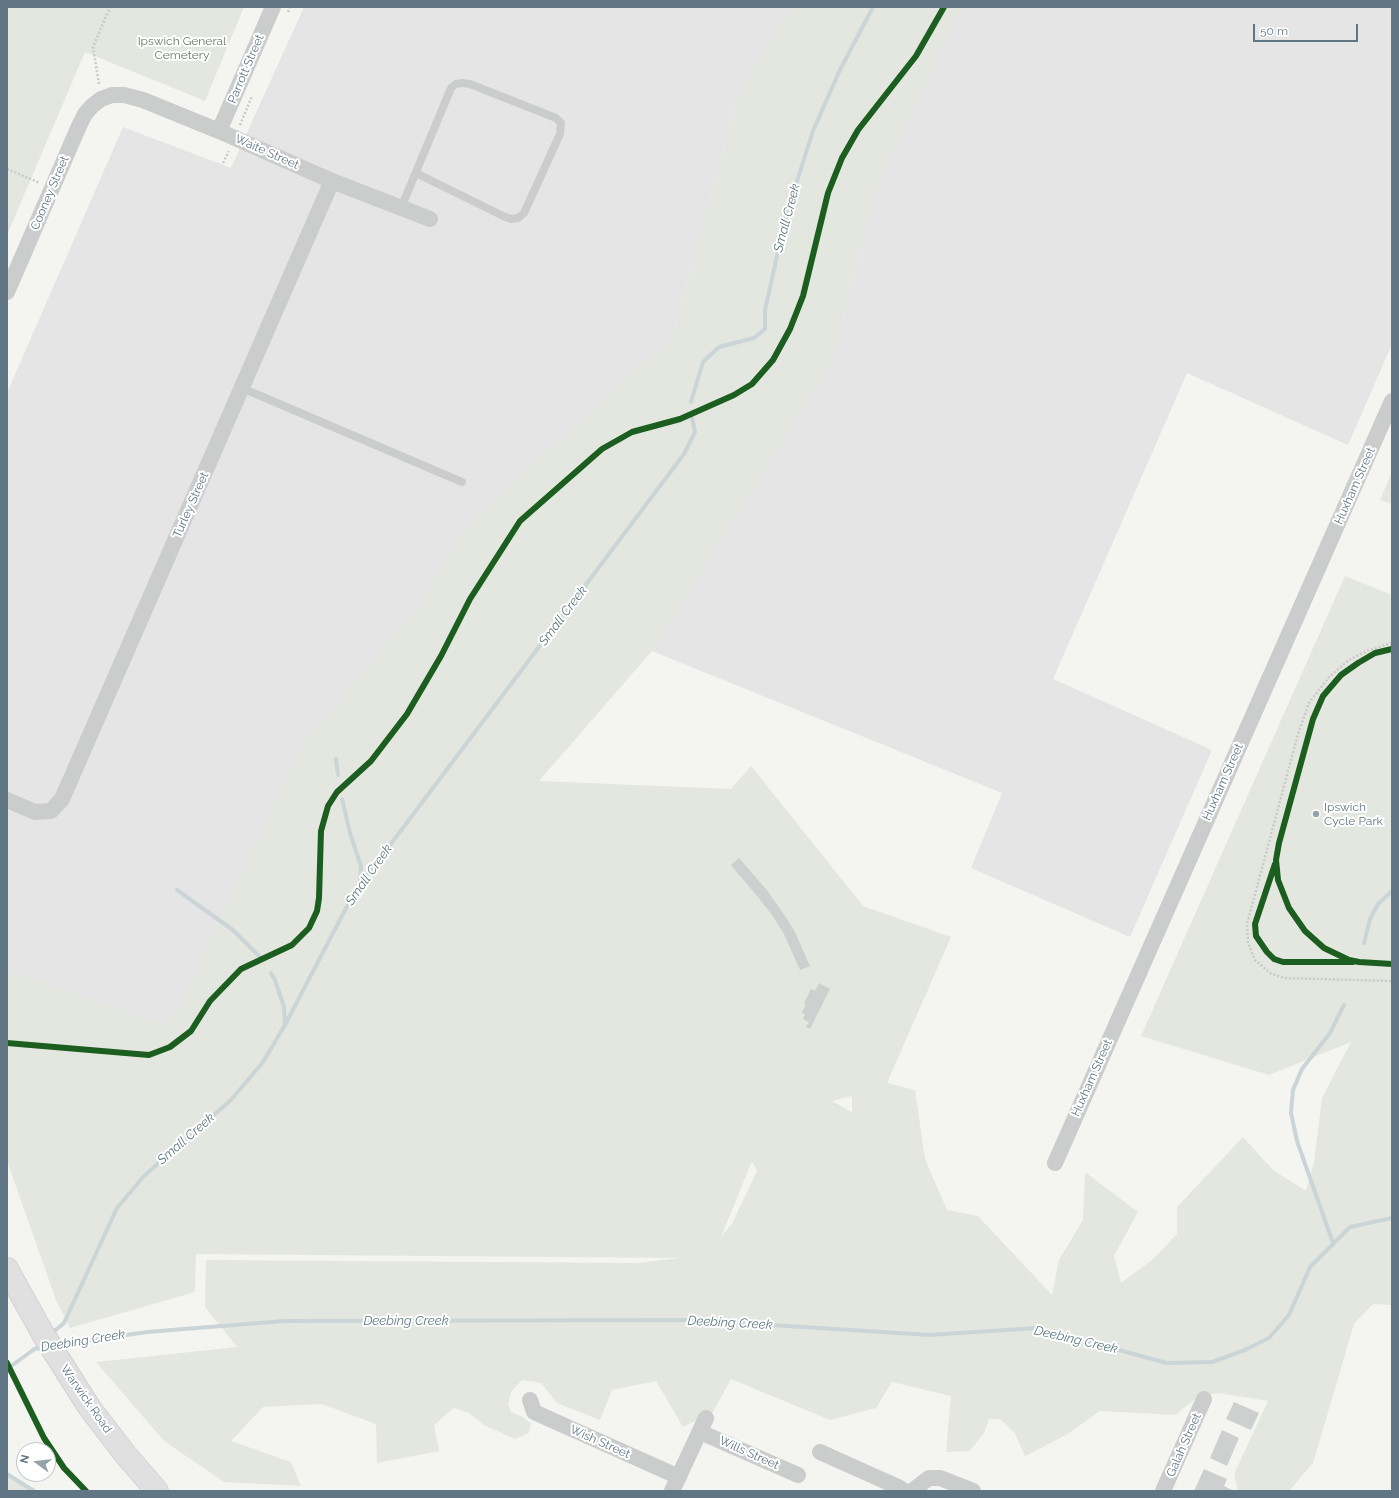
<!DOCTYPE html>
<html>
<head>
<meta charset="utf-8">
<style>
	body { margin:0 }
	#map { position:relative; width:1399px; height:1498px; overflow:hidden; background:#f4f4f1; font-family:Raleway,sans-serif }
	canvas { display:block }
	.frame { position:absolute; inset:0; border:8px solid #617684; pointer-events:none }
	.north { position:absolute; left:16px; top:1442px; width:40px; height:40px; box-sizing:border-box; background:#fff; border:1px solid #c0c8ce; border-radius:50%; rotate:285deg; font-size:11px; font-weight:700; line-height:16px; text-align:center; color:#617684 }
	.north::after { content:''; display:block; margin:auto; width:14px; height:18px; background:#94a2aa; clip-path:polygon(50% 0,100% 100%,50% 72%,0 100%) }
	.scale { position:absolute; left:1253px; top:24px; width:105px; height:18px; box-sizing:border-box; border:2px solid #617684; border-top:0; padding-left:5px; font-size:12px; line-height:14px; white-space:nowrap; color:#617684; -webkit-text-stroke:3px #fff; paint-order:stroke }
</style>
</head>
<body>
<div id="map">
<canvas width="1399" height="1498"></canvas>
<div class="frame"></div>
<div class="north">N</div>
<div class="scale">50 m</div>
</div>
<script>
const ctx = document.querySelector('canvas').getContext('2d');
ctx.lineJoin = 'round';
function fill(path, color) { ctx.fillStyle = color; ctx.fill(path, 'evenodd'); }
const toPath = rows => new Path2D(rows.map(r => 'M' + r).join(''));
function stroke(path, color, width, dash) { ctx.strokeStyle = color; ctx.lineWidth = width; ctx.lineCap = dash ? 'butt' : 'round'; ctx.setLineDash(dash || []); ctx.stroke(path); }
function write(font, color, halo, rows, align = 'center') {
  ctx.font = font + ' Raleway,sans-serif'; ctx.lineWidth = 4; ctx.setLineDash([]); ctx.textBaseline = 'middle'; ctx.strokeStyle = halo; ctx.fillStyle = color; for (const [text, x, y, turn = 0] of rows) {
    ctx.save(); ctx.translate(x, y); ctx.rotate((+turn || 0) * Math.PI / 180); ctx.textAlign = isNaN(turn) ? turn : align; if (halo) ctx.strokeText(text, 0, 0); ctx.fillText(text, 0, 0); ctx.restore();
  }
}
const built = toPath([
	[304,7,790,7,739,94,672,337,463,528,423,601,303,744,169,1027,7,970,7,393,123,127,231,168],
	[961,7,1392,7,1392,344,1348,445,1187,373,1053,679,1212,750,1130,937,971,868,1002,793,652,651,834,357,872,197]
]);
const green = toPath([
	[7,7,244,7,205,101,85,52,7,235],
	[790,7,961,7,872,197,834,357,652,651,539,781,731,789,751,766,863,906,951,937,887,1083,915,1090,925,1159,947,1210,978,1216,1052,1295,1059,1260,1083,1220,1085,1172,1138,1212,1114,1256,1121,1283,1152,1260,1177,1234,1177,1207,1243,1137,1273,1170,1306,1191,1314,1162,1322,1098,1351,1042,1269,1075,1141,1036,1345,576,1392,595,1392,1305,1373,1304,1354,1324,1313,1463,1289,1491,1238,1491,1234,1474,1268,1401,1219,1393,1199,1396,1175,1415,1100,1411,1066,1435,1025,1456,1014,1432,1000,1419,989,1419,984,1433,970,1451,946,1452,951,1396,892,1382,876,1408,830,1420,731,1379,713,1412,683,1427,656,1381,612,1390,600,1420,557,1403,541,1383,522,1380,511,1392,508,1404,511,1412,521,1416,531,1423,529,1433,515,1439,484,1425,469,1413,454,1408,434,1425,439,1451,377,1463,376,1424,322,1404,263,1407,231,1441,291,1462,301,1486,224,1482,164,1441,96,1362,237,1347,205,1307,206,1260,637,1263,680,1258,196,1254,195,1292,70,1328,56,1300,7,1161,7,970,169,1027,303,744,423,601,463,528,672,337,739,94],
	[852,1096,852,1112,832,1101],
	[752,1161,757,1171,732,1224,721,1237],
	[1392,472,1392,504,1380,500],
	[7,1475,31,1491,7,1491]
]);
const stream = toPath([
	[691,402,703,362,719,347,754,338,765,329,765,310,787,212,813,131,839,72,873,7],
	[336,759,338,775],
	[342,799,350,833,361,866,360,885],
	[177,890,233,930,260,957],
	[1364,943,1370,919,1378,904,1392,891],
	[271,973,275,980,284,1007,285,1024],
	[1333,1243,1297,1141,1291,1113,1293,1090,1302,1069,1330,1033,1344,1005],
	[51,1334,64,1323,117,1208,144,1176,231,1100,263,1062,285,1025,354,893,684,454,695,432,692,418],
	[58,1345,147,1332,284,1321,693,1320,929,1335,1037,1328,1167,1363,1212,1362,1245,1350,1269,1338,1289,1315,1310,1267,1350,1227,1392,1218],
	[34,1349,43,1348],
	[7,1369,36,1348],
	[7,1474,34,1491]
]);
const building = toPath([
	[739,858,766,889,781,910,794,930,810,966,800,970,784,934,772,915,758,897,731,865],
	[819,983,830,989,810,1029,806,1027,809,1022,803,1019,805,1014,802,1013,806,1004,804,1003,811,989,815,991],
	[1234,1402,1259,1413,1251,1430,1226,1419],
	[1222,1430,1239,1438,1227,1466,1210,1458],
	[1204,1469,1227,1479,1224,1486,1234,1491,1194,1491]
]);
const path = toPath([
	[288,12,290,7],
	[99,84,93,47,110,7],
	[240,125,252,96],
	[223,163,229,151],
	[7,169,40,183],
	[1392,643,1369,650,1349,660,1329,677,1309,703,1298,734,1247,924,1248,943,1255,960,1270,973,1284,978,1392,981]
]);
const lane = toPath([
	[401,208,451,88,456,84,462,83,470,84,556,118,561,123,560,134,524,213,518,218,511,219,503,216,416,173],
	[242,388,462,482]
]);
const street = toPath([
	[219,131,273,7],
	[7,292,79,126,85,114,92,106,101,99,112,95,124,95,143,100,219,131,332,181,430,219],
	[7,800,35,812,51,811,62,799,332,181],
	[1055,1163,1392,401],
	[530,1400,534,1412,679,1477],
	[700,1432,798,1475],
	[820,1452,898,1487,904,1491],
	[672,1491,706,1418],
	[912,1491,929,1478,940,1478,973,1491],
	[1163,1491,1204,1399]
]);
const primary = toPath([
	[7,1269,43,1334,89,1407,125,1454,157,1491]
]);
const cycleway = toPath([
	[1392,649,1375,653,1358,663,1341,675,1323,696,1313,719,1279,843,1276,860,1278,880,1289,908,1305,931,1324,948,1349,960,1359,962,1392,964],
	[1275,864,1255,924,1256,936,1267,952,1274,959,1283,962,1353,962],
	[7,1043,149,1055,170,1047,191,1031,210,1001,241,969,292,945,309,928,317,911,319,898,321,831,328,806,337,792,371,761,407,714,441,656,470,599,520,521,602,449,632,432,680,419,734,395,752,384,773,360,790,329,803,296,828,193,842,158,858,130,916,56,944,7],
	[7,1363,44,1438,64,1468,86,1491]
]);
const markers = [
	[1316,814,4,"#94a2aa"]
];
const parkNames = [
	["Ipswich General",182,41],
	["Cemetery",182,55]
];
const streetNames = [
	["Parrott Street",246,69,-67],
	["Waite Street",267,152,24],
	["Cooney Street",50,193,-67],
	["Huxham Street",1355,486,-66],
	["Turley Street",191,505,-66],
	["Huxham Street",1223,782,-66],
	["Huxham Street",1092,1078,-66],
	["Warwick Road",86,1399,55],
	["Wish Street",600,1442,24],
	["Galah Street",1184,1445,-66],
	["Wills Street",749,1453,24]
];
const poiNames = [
	["Ipswich",1324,807],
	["Cycle Park",1324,821]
];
const waterNames = [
	["Small Creek",787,218,-75],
	["Small Creek",563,616,-53],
	["Small Creek",369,875,-55],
	["Small Creek",186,1139,-41],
	["Deebing Creek",406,1321],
	["Deebing Creek",730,1323,3],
	["Deebing Creek",1076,1340,13],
	["Deebing Creek",83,1341,-9]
];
fill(built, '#e4e5e4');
fill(green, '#e4e7df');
stroke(stream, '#cbd5d7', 4);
fill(building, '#ced0cf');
stroke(primary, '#d1d2d2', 24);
stroke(path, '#c9caca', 2.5, [2, 2]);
stroke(lane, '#cbcdcd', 8);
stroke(street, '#cbcdcd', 16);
stroke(primary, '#e0e0e0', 22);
stroke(cycleway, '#1b5e20', 6);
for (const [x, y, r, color] of markers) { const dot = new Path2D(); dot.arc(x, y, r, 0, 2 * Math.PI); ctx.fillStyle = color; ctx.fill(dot); stroke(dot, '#fff', 1.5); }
write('12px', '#677a61', '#fff', parkNames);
write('12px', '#617684', '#fff', streetNames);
write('12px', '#617684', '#fff', poiNames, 'left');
write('italic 13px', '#5d7981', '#fff', waterNames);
</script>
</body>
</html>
